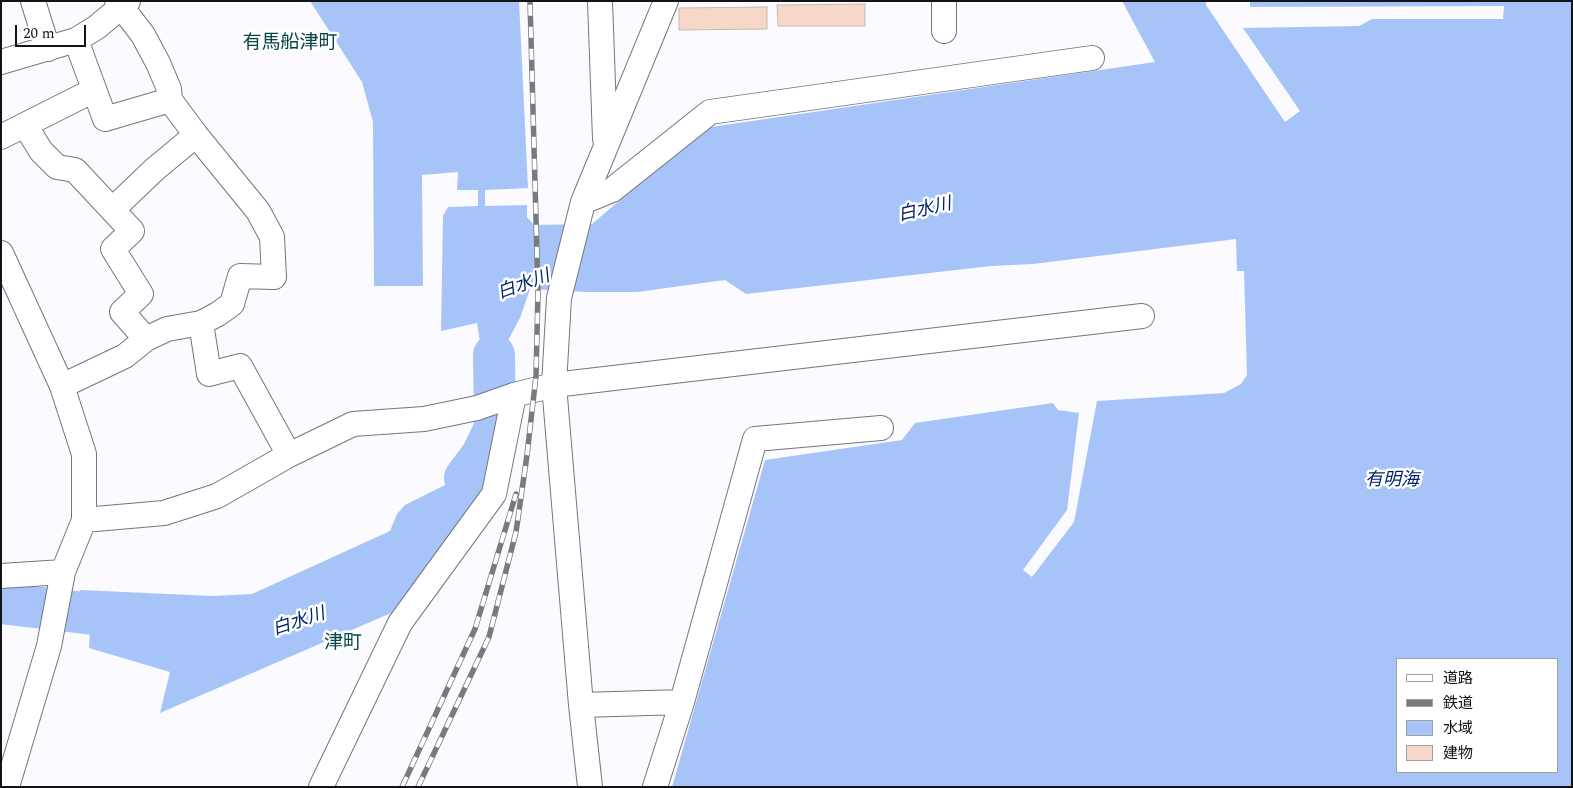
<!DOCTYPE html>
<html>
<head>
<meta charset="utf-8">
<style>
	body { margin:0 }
	#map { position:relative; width:1573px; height:788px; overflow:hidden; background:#fafaff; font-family:Spectral,"Noto Sans JP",serif }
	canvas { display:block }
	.frame { position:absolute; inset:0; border:2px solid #131317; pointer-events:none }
	.legend { position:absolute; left:1396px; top:658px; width:162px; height:115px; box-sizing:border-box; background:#fff; border:1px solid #a1a1a2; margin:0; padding:6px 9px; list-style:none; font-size:15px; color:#131317 }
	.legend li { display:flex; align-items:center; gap:10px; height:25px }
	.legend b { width:25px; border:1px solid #a1a1a2 }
	.scale { position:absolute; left:15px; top:25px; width:71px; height:22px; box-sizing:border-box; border:2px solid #131317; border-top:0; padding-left:6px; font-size:15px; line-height:18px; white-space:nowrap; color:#131317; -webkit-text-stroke:4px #fff; paint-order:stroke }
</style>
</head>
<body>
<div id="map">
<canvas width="1573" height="788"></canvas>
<div class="frame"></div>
<ul class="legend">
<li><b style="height:6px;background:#fff"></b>道路</li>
<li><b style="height:6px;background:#79797e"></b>鉄道</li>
<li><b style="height:14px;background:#a7c4f8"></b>水域</li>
<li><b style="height:14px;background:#f7d8c8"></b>建物</li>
</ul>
<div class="scale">20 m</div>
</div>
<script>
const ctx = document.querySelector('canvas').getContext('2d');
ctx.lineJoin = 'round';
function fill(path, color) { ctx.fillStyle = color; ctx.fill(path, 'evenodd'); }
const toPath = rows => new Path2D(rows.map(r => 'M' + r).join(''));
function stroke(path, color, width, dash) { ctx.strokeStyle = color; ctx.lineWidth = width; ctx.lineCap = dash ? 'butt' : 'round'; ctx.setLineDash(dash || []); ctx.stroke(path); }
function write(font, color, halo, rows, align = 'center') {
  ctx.font = font + ' Spectral,"Noto Sans JP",serif'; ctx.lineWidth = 5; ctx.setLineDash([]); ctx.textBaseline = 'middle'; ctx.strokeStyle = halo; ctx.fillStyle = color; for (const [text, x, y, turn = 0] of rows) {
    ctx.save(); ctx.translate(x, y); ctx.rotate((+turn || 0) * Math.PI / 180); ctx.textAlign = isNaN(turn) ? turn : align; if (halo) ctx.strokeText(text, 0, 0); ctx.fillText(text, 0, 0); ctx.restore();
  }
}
const water = toPath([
	[310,1,519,1,528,188,485,190,485,206,527,205,527,217,534,225,592,224,704,128,1155,62,1122,1,1206,1,1206,5,1285,122,1300,111,1243,28,1359,26,1372,19,1503,19,1504,6,1250,7,1250,1,1572,1,1572,787,672,787,765,460,902,440,915,423,1053,403,1058,410,1079,413,1067,510,1023,570,1032,577,1074,522,1097,401,1224,393,1241,384,1247,375,1244,271,1237,271,1236,239,1033,264,991,266,746,294,725,280,637,292,587,292,530,289,520,318,498,359,503,391,489,398,477,323,441,331,443,216,448,207,478,206,478,190,457,190,458,172,422,175,423,286,374,286,373,122,362,82],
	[1397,659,1557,659,1557,772,1397,772],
	[490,425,500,431,483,492,398,610,160,713,170,672,89,648,90,626,71,625,71,617,64,616,66,595,80,596,80,590,212,596,252,594,390,531,397,514,405,505,451,482,467,461]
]);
const river = toPath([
	[465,478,482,455,495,428,494,355],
	[1,603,102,615]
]);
const building = toPath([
	[865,4,865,26,778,26,777,5,865,4],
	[767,7,767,29,679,30,679,8,767,7]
]);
const minor = toPath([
	[33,1,48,49],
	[600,1,605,139],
	[944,1,944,31],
	[76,40,105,119,170,100],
	[1,62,76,40,97,27,128,1],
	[25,125,41,151,57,167,75,170,132,231,113,249,141,294,122,312,146,339],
	[1,137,94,90],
	[583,202,612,190,710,112,1092,58],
	[112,210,155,169,196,135],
	[1,253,62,386,84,454,84,520,63,572,49,646,7,787],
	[201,323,209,374,240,366,289,455],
	[62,386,125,356,146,339,167,329,201,323,218,314,232,304,240,276,274,277,272,237,258,211,196,135,170,100,169,89,158,63,143,35,117,1],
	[84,520,164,513,217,496,289,455,353,424,424,419,477,408,514,395,554,385,1142,316],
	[1,576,63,572],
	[581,705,682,702,755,439,881,428],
	[321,787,400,623,494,494,514,395],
	[590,787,581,705,554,385,559,298,583,202,666,1],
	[655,787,682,702]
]);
const rail = toPath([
	[402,787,475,629,516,494],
	[418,787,489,637,516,532,527,455,536,376,538,292,530,1]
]);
const waterNames = [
	["白水川",925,211,-13],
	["白水川",524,286,-20],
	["有明海",1392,481],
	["白水川",299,623,-18]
];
const quarterNames = [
	["有馬船津町",290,44],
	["津町",343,644]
];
fill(water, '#a7c4f8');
stroke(river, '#a7c4f8', 42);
fill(building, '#f7d8c8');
stroke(building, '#c4b9b4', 1);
stroke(minor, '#75757f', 26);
stroke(minor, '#fff', 24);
stroke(rail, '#79797e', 5.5);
stroke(rail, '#fff', 4, [11]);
write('italic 18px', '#00256c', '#fff', waterNames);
write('19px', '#044745', '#fff', quarterNames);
</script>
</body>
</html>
